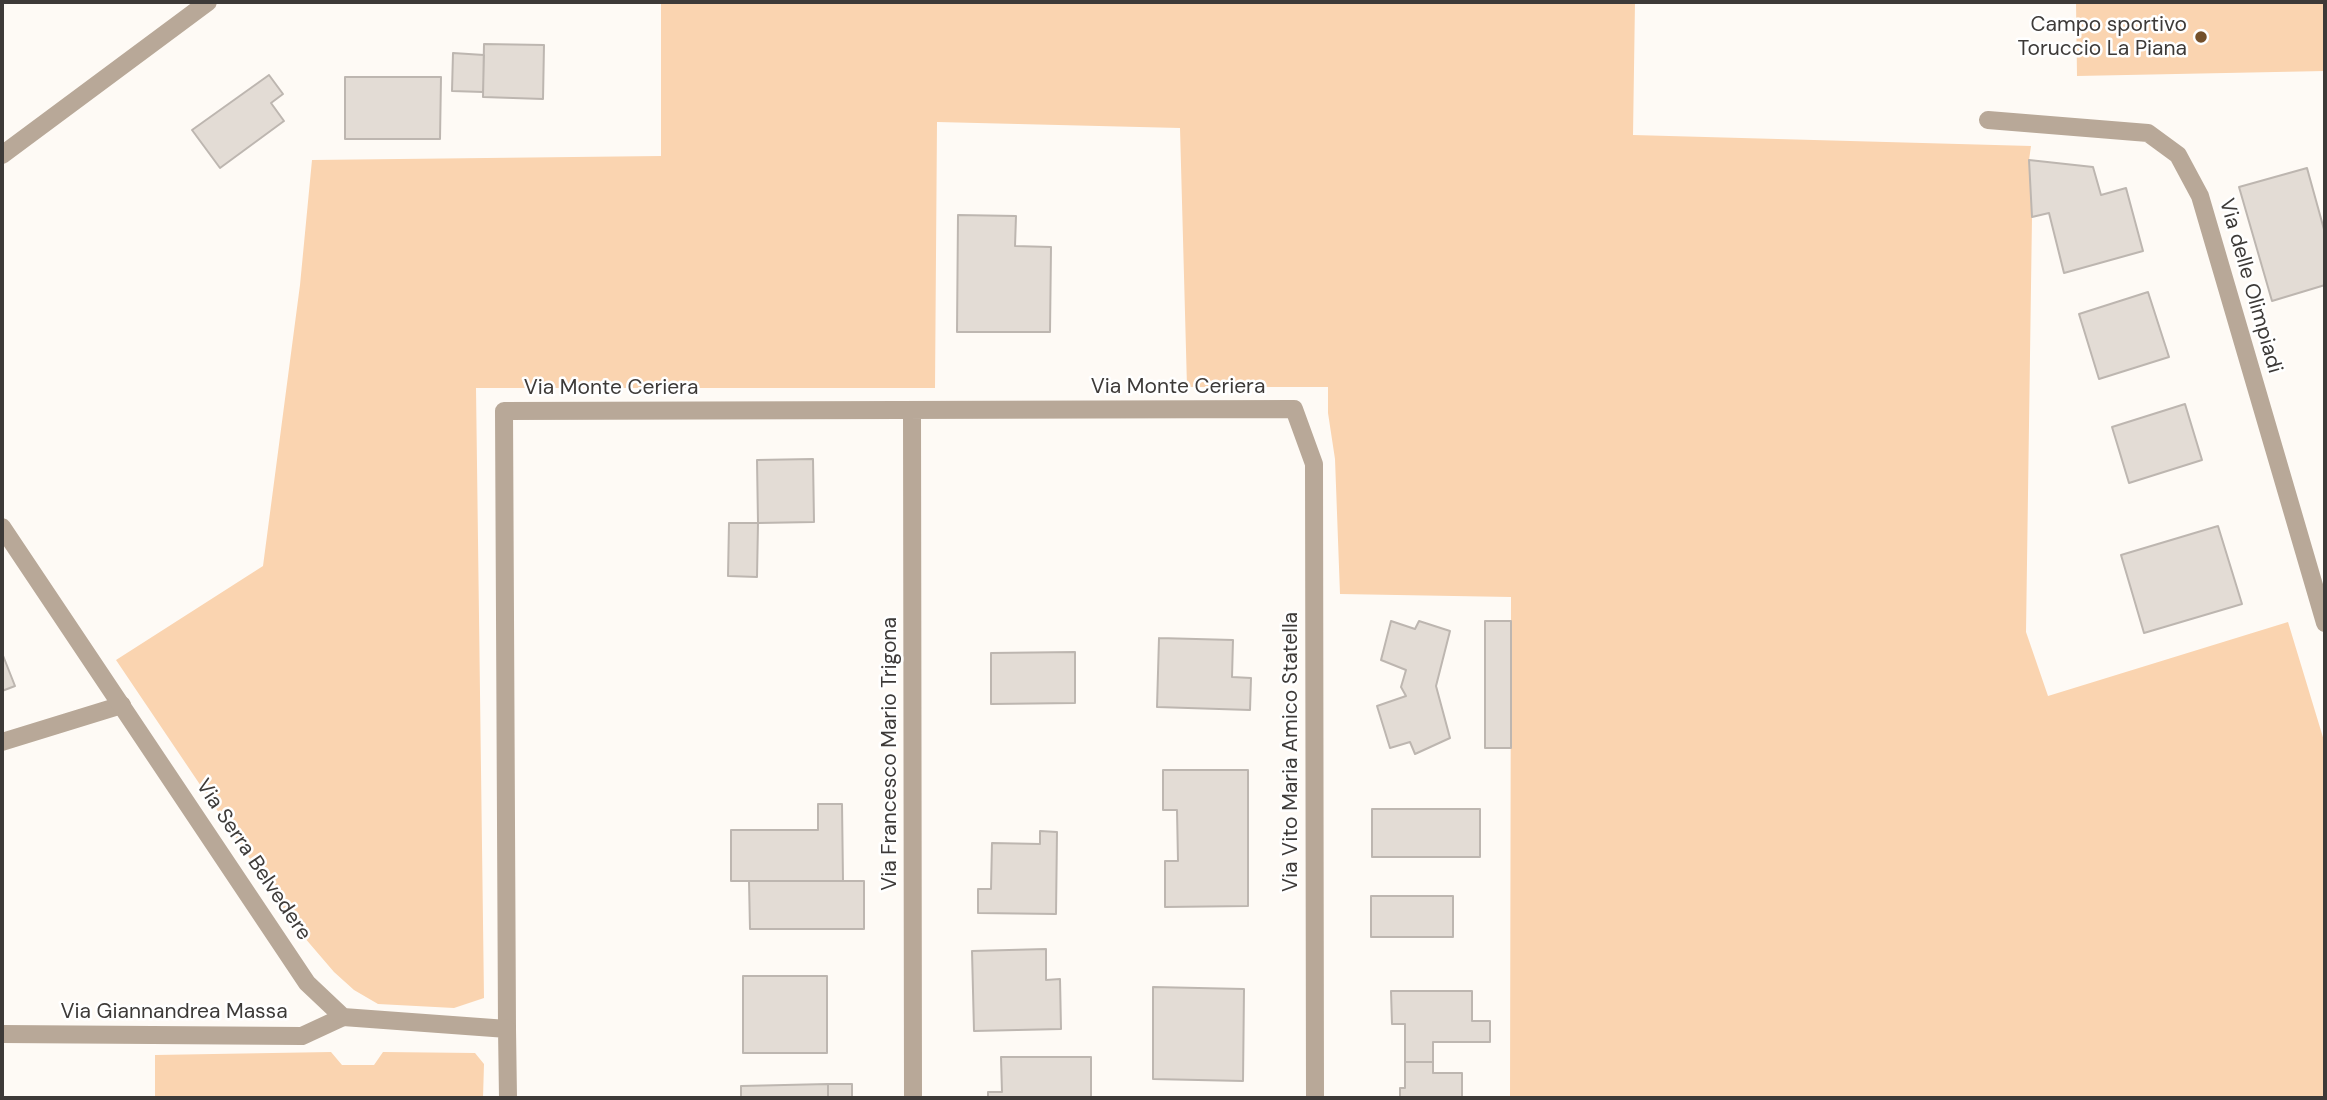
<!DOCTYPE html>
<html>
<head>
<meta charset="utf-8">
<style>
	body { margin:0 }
	#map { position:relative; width:2327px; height:1100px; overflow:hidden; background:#fefaf5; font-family:"DM Sans",sans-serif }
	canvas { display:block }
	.frame { position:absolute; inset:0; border:4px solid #3d3a38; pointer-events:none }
</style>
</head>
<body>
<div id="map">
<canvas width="2327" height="1100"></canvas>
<div class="frame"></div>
</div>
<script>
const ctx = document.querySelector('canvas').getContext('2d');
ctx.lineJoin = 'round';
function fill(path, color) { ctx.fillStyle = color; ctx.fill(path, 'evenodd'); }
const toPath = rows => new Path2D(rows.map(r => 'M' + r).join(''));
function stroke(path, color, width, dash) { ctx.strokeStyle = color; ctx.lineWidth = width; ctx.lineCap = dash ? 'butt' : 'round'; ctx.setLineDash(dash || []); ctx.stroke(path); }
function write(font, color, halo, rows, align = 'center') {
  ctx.font = font + ' "DM Sans",sans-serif'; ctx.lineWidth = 5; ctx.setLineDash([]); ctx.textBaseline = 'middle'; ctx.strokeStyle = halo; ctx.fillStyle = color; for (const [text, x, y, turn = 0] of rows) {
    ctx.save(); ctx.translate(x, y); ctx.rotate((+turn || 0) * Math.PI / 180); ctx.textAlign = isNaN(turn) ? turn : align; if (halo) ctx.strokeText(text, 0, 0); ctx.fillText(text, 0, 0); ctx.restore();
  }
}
const green = toPath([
	[661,2,1635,2,1633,135,2031,146,2029,160,2032,217,2026,632,2048,696,2288,622,2325,744,2325,1098,1510,1098,1511,597,1340,594,1335,459,1328,413,1328,387,1187,387,1180,128,937,122,935,388,476,388,484,998,454,1008,378,1004,354,990,334,972,298,930,116,660,263,566,300,285,312,160,661,156],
	[2076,2,2325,2,2325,71,2077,76],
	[331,1052,342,1065,374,1065,383,1052,475,1053,484,1064,483,1098,155,1098,155,1055]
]);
const building = toPath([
	[484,44,544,45,543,99,483,97,484,44],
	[453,53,484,55,483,92,452,91,453,53],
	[269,75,283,94,271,103,284,121,220,168,192,130,269,75],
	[345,77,441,77,440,139,345,139,345,77],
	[2029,160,2093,167,2101,195,2126,188,2143,251,2064,273,2049,213,2032,217,2029,160],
	[2307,168,2325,233,2325,285,2272,301,2239,187,2307,168],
	[958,215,1016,216,1015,246,1051,247,1050,332,957,332,958,215],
	[2148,292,2169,357,2099,379,2079,314,2148,292],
	[2185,404,2202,460,2129,483,2112,427,2185,404],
	[813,459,814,522,758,523,757,460,813,459],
	[729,523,758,523,757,577,728,576,729,523],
	[2218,526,2242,604,2144,633,2121,555,2218,526],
	[1391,621,1415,629,1419,621,1450,631,1436,686,1450,738,1415,754,1410,742,1390,748,1377,706,1406,696,1401,687,1406,670,1381,660,1391,621],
	[1485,621,1511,621,1511,748,1485,748,1485,621],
	[1159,638,1233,640,1232,677,1251,678,1250,710,1157,707,1159,638],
	[1075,652,1075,703,991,704,991,653,1075,652],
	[2,653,15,686,2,691,2,653],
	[1163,770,1248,770,1248,906,1165,907,1165,861,1178,861,1177,810,1163,810,1163,770],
	[818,804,842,804,843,881,731,881,731,830,818,830,818,804],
	[1372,809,1480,809,1480,857,1372,857,1372,809],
	[1040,831,1057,832,1056,914,978,913,978,889,991,889,992,843,1040,844,1040,831],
	[749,881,864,881,864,929,750,929,749,881],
	[1371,896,1453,896,1453,937,1371,937,1371,896],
	[1046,949,1046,980,1060,979,1061,1029,974,1031,972,951,1046,949],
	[743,976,827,976,827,1053,743,1053,743,976],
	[1153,987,1244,989,1243,1081,1153,1079,1153,987],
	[1391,991,1472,991,1472,1021,1490,1021,1490,1042,1433,1042,1433,1062,1405,1062,1405,1024,1392,1024,1391,991],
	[1001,1057,1091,1057,1091,1098,988,1098,988,1092,1002,1092,1001,1057],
	[1405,1062,1433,1062,1433,1073,1462,1073,1462,1098,1400,1098,1400,1088,1405,1088,1405,1062],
	[828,1084,852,1084,852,1098,828,1098,828,1084],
	[828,1084,828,1098,741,1098,741,1086,828,1084]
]);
const minor = toPath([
	[1988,120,2148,133,2178,155,2200,196,2325,623],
	[2,155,208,2],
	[912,410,913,1098],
	[2,742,122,705],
	[507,1029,504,411,1294,409,1314,464,1315,1098],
	[2,1034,302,1036,343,1017]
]);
const tertiary = toPath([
	[2,527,307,983,343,1017,507,1029,508,1098]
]);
const markers = [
	[2201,37,7,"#74502a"]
];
const poiNames = [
	["Campo sportivo",2187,25],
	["Toruccio La Piana",2187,49]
];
const streetNames = [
	["Via delle Olimpiadi",2250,286,74],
	["Via Monte Ceriera",1178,387],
	["Via Monte Ceriera",611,388],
	["Via Vito Maria Amico Statella",1291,752,-90],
	["Via Francesco Mario Trigona",890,754,-90],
	["Via Serra Belvedere",253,860,56],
	["Via Giannandrea Massa",174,1012]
];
fill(green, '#fad4b0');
fill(building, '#e3dcd5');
stroke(building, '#bdb6b0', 2);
stroke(minor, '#b8a898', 18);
stroke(tertiary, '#b8a898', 18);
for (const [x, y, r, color] of markers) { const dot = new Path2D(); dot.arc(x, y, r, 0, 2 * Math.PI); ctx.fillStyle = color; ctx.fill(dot); stroke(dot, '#fff', 2.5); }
write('21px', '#3d3a38', '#fff', poiNames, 'right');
write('21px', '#3d3a38', '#fff', streetNames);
</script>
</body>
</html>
